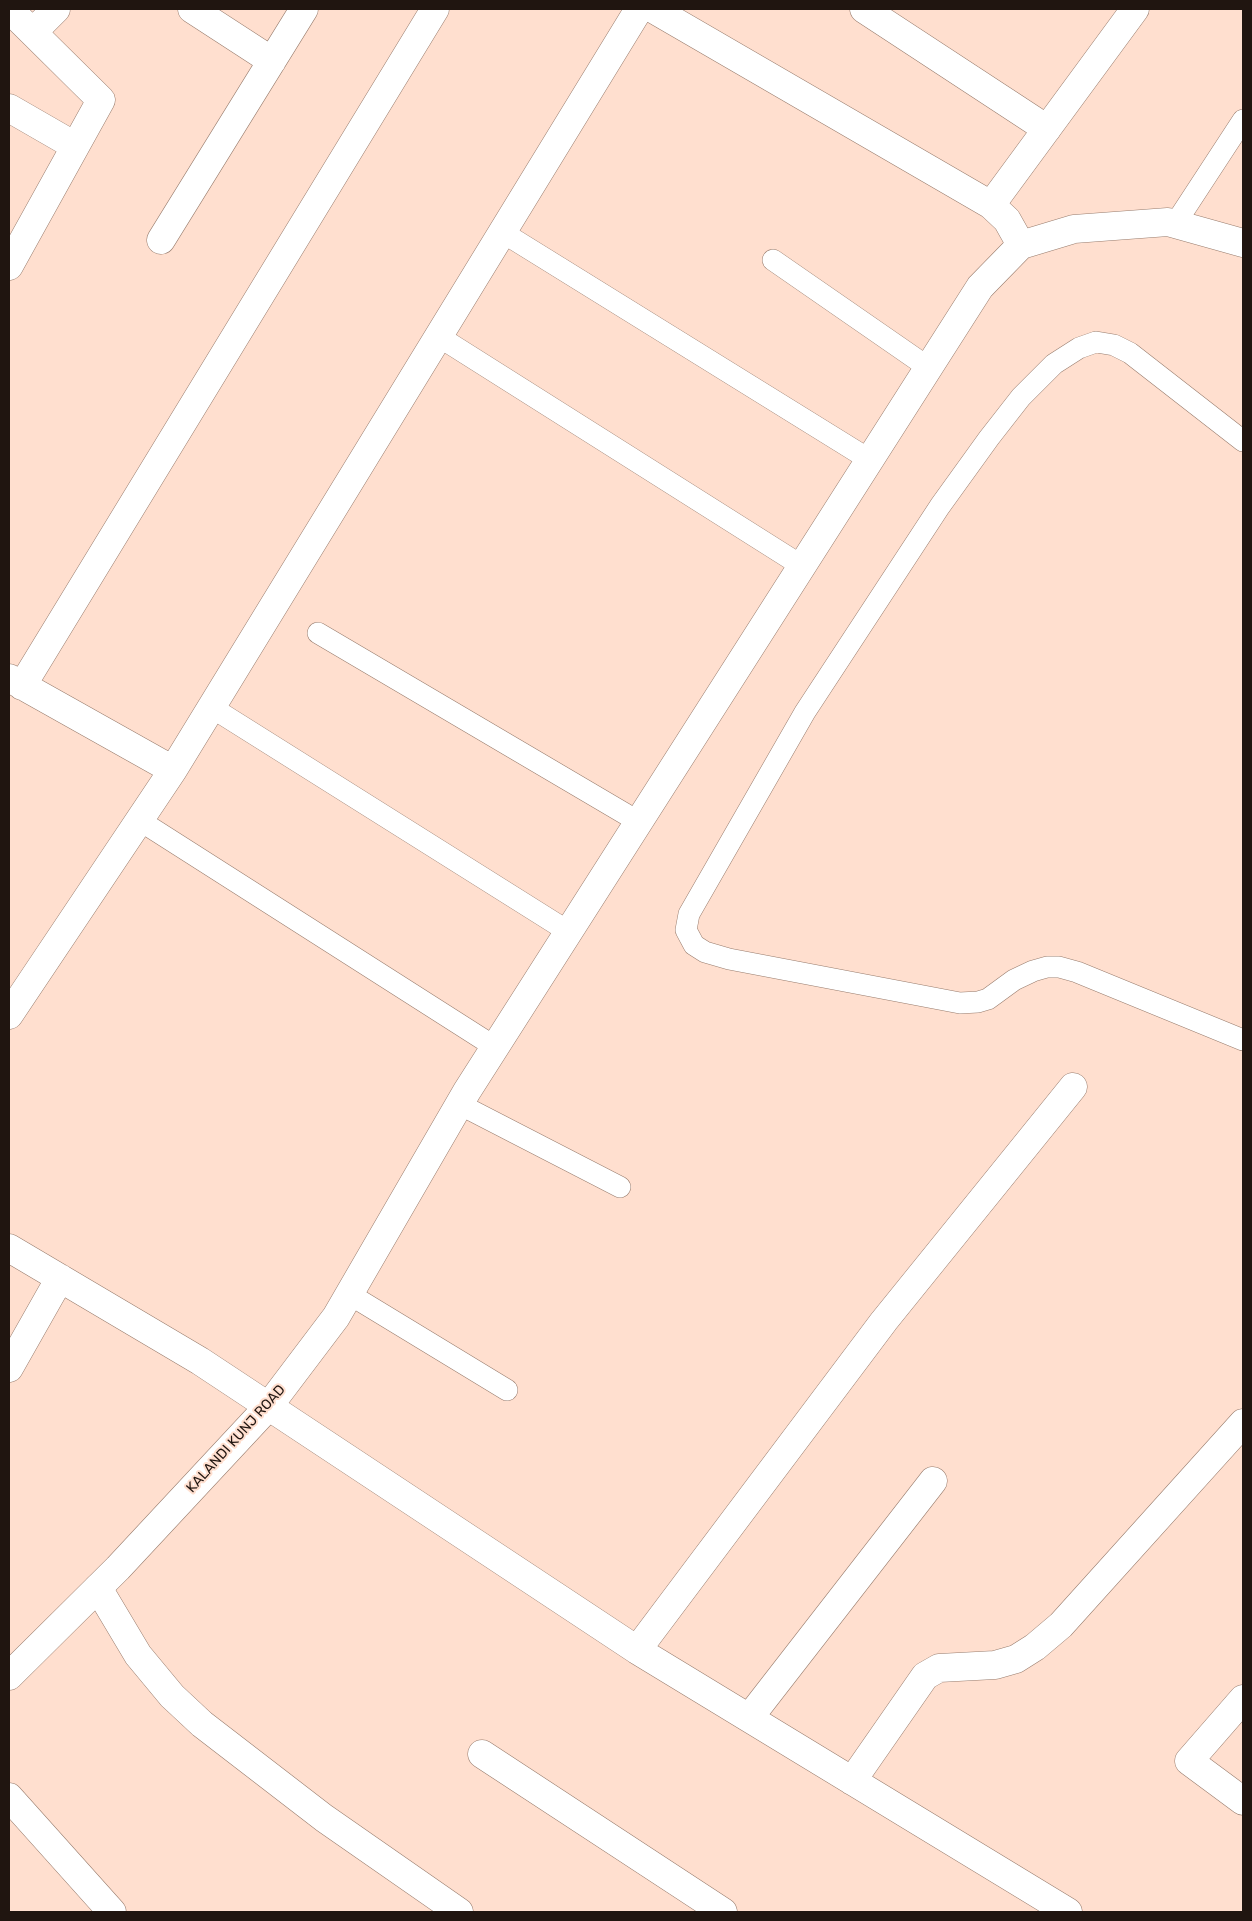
<!DOCTYPE html>
<html>
<head>
<meta charset="utf-8">
<style>
	body { margin:0 }
	#map { position:relative; width:1252px; height:1921px; overflow:hidden; background:#ffdfcf; font-family:Rubik,sans-serif }
	canvas { display:block }
	.frame { position:absolute; inset:0; border:10px solid #201510; pointer-events:none }
</style>
</head>
<body>
<div id="map">
<canvas width="1252" height="1921"></canvas>
<div class="frame"></div>
</div>
<script>
const ctx = document.querySelector('canvas').getContext('2d');
ctx.lineJoin = 'round';
const toPath = rows => new Path2D(rows.map(r => 'M' + r).join(''));
function stroke(path, color, width, dash) { ctx.strokeStyle = color; ctx.lineWidth = width; ctx.lineCap = dash ? 'butt' : 'round'; ctx.setLineDash(dash || []); ctx.stroke(path); }
function write(font, color, halo, rows, align = 'center') {
  ctx.font = font + ' Rubik,sans-serif'; ctx.lineWidth = 4; ctx.setLineDash([]); ctx.textBaseline = 'middle'; ctx.strokeStyle = halo; ctx.fillStyle = color; for (const [text, x, y, turn = 0] of rows) {
    ctx.save(); ctx.translate(x, y); ctx.rotate((+turn || 0) * Math.PI / 180); ctx.textAlign = isNaN(turn) ? turn : align; if (halo) ctx.strokeText(text, 0, 0); ctx.fillText(text, 0, 0); ctx.restore();
  }
}
const service = toPath([
	[1175,224,1243,120],
	[502,232,870,460],
	[773,260,929,368],
	[438,336,802,566],
	[1243,441,1130,353,1114,345,1096,342,1079,348,1054,364,1021,397,989,438,940,506,805,712,689,914,686,930,694,945,705,952,729,959,960,1003,978,1002,988,999,1014,980,1033,971,1047,967,1059,967,1077,972,1243,1040],
	[318,633,639,822],
	[211,707,569,932],
	[139,820,495,1047],
	[459,1104,620,1187],
	[349,1294,507,1390]
]);
const minor = toPath([
	[9,9,101,100,9,266],
	[192,9,272,61],
	[653,9,991,205,1007,220,1021,245],
	[864,9,1047,129],
	[33,32,56,9],
	[9,108,75,146],
	[991,205,1135,9],
	[161,240,304,9],
	[9,678,173,770],
	[22,686,435,9],
	[9,1015,173,770,639,9],
	[9,1248,200,1361,637,1650,1068,1912],
	[9,1368,60,1278],
	[98,1588,138,1655,172,1696,202,1724,324,1818,459,1912],
	[637,1650,884,1321,1073,1087],
	[1243,1699,1189,1761,1243,1801],
	[749,1718,933,1481],
	[482,1754,723,1912],
	[852,1781,925,1676,939,1668,995,1665,1016,1659,1035,1647,1061,1625,1243,1423],
	[9,1797,112,1912]
]);
const tertiary = toPath([
	[9,1676,118,1568,268,1407,336,1317,467,1091,980,287,1021,245,1074,229,1168,222,1243,243]
]);
const streetNames = [
	["KALANDI KUNJ ROAD",236,1439,-48]
];
stroke(service, '#987c6d', 22);
stroke(minor, '#987c6d', 29);
stroke(tertiary, '#987c6d', 29);
stroke(service, '#fff', 21);
stroke(minor, '#fff', 28);
stroke(tertiary, '#fff', 28);
write('14px', '#201510', '#ffdfcf', streetNames);
</script>
</body>
</html>
